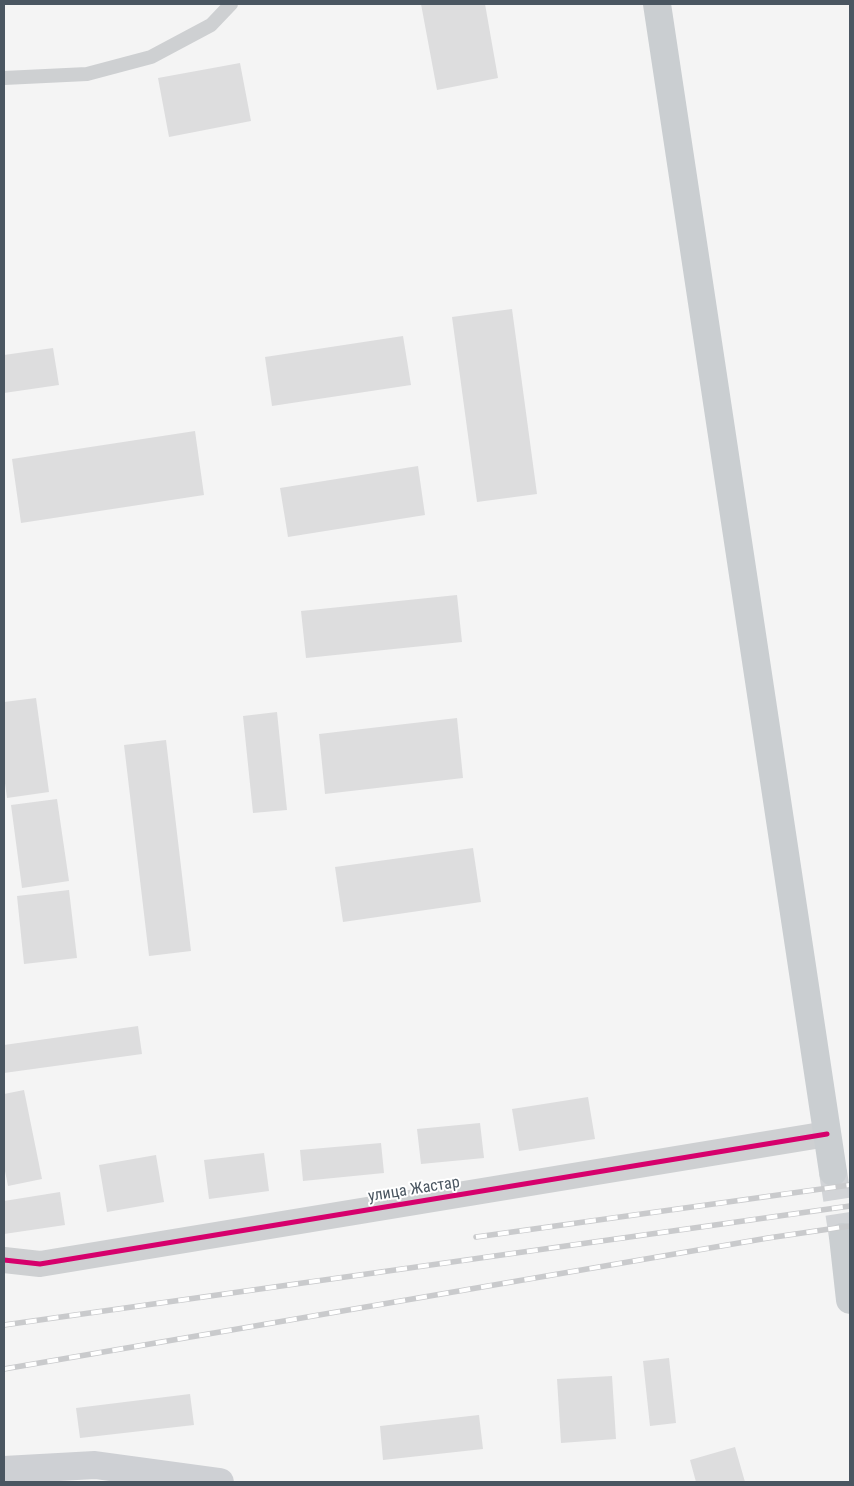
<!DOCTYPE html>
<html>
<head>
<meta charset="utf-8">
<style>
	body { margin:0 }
	#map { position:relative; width:854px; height:1486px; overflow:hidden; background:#f4f4f4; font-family:"Roboto Condensed",sans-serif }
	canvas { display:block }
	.frame { position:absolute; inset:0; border:5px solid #4a5661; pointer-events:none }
</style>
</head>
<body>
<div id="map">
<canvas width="854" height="1486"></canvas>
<div class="frame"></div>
</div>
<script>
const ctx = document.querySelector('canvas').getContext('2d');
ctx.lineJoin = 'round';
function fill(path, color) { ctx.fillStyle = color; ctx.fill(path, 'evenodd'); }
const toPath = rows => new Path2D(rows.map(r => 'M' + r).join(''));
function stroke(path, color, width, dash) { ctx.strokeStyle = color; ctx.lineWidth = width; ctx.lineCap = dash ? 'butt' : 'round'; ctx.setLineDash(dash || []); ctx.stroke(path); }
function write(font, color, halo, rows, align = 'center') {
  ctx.font = font + ' "Roboto Condensed",sans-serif'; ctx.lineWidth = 4; ctx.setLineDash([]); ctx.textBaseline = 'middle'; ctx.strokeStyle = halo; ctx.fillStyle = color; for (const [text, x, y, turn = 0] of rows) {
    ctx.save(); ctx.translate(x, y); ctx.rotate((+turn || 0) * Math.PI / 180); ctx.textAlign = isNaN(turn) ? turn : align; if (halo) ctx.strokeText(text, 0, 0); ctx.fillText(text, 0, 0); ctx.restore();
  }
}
const building = toPath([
	[421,4,485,4,498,78,437,90],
	[240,63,251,121,169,137,158,78],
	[512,309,537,494,477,502,452,317],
	[403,336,411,385,272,406,265,357],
	[53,348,59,385,4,393,4,355],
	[195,431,204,495,21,523,12,459],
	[418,466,425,515,288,537,280,488],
	[457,595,462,642,306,658,301,611],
	[36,698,49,792,7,798,4,776,4,702],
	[277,712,287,810,253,813,243,716],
	[457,718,463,778,325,794,319,734],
	[166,740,191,951,149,956,124,745],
	[57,799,69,881,22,888,11,805],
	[473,848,481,902,343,922,335,867],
	[69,890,77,958,24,964,17,896],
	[138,1026,142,1054,4,1073,4,1045],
	[24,1090,42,1179,8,1186,4,1166,4,1094],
	[588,1097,595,1139,519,1151,512,1109],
	[480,1123,484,1158,421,1164,417,1129],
	[381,1143,384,1173,303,1181,300,1150],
	[264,1153,269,1191,209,1199,204,1160],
	[156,1155,164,1202,107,1212,99,1165],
	[60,1192,65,1225,4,1234,4,1201],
	[669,1358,676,1423,650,1426,643,1361],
	[612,1376,616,1439,561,1443,557,1379],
	[190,1394,194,1425,80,1438,76,1408],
	[479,1415,483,1449,383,1460,380,1426],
	[735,1447,745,1482,696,1482,690,1460]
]);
const primaryTunnel = toPath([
	[833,1172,843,1237]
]);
const service = toPath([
	[4,78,87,74,151,57,211,25,231,4]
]);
const minor = toPath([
	[4,1260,40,1264,827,1134]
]);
const secondary = toPath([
	[4,1470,95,1465,220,1482]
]);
const primary = toPath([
	[657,4,833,1172],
	[843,1237,850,1300]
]);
const rail = toPath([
	[476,1237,850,1185],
	[4,1325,850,1206],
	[4,1369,768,1238,850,1226]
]);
const cycleway = toPath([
	[4,1260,40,1264,827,1134]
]);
const streetNames = [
	["улица Жастар",414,1190,-9]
];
fill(building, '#ddddde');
stroke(primaryTunnel, '#d2d4d7', 28, [28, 14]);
stroke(service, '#ced0d2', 14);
stroke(minor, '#ced0d2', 26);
stroke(secondary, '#ced0d4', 28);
stroke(primary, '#caced1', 28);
stroke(rail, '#c9cacc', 5.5);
stroke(rail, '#fff', 4, [11]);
stroke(cycleway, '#d6006c', 5);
write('16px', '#4a5661', '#fff', streetNames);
</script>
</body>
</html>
